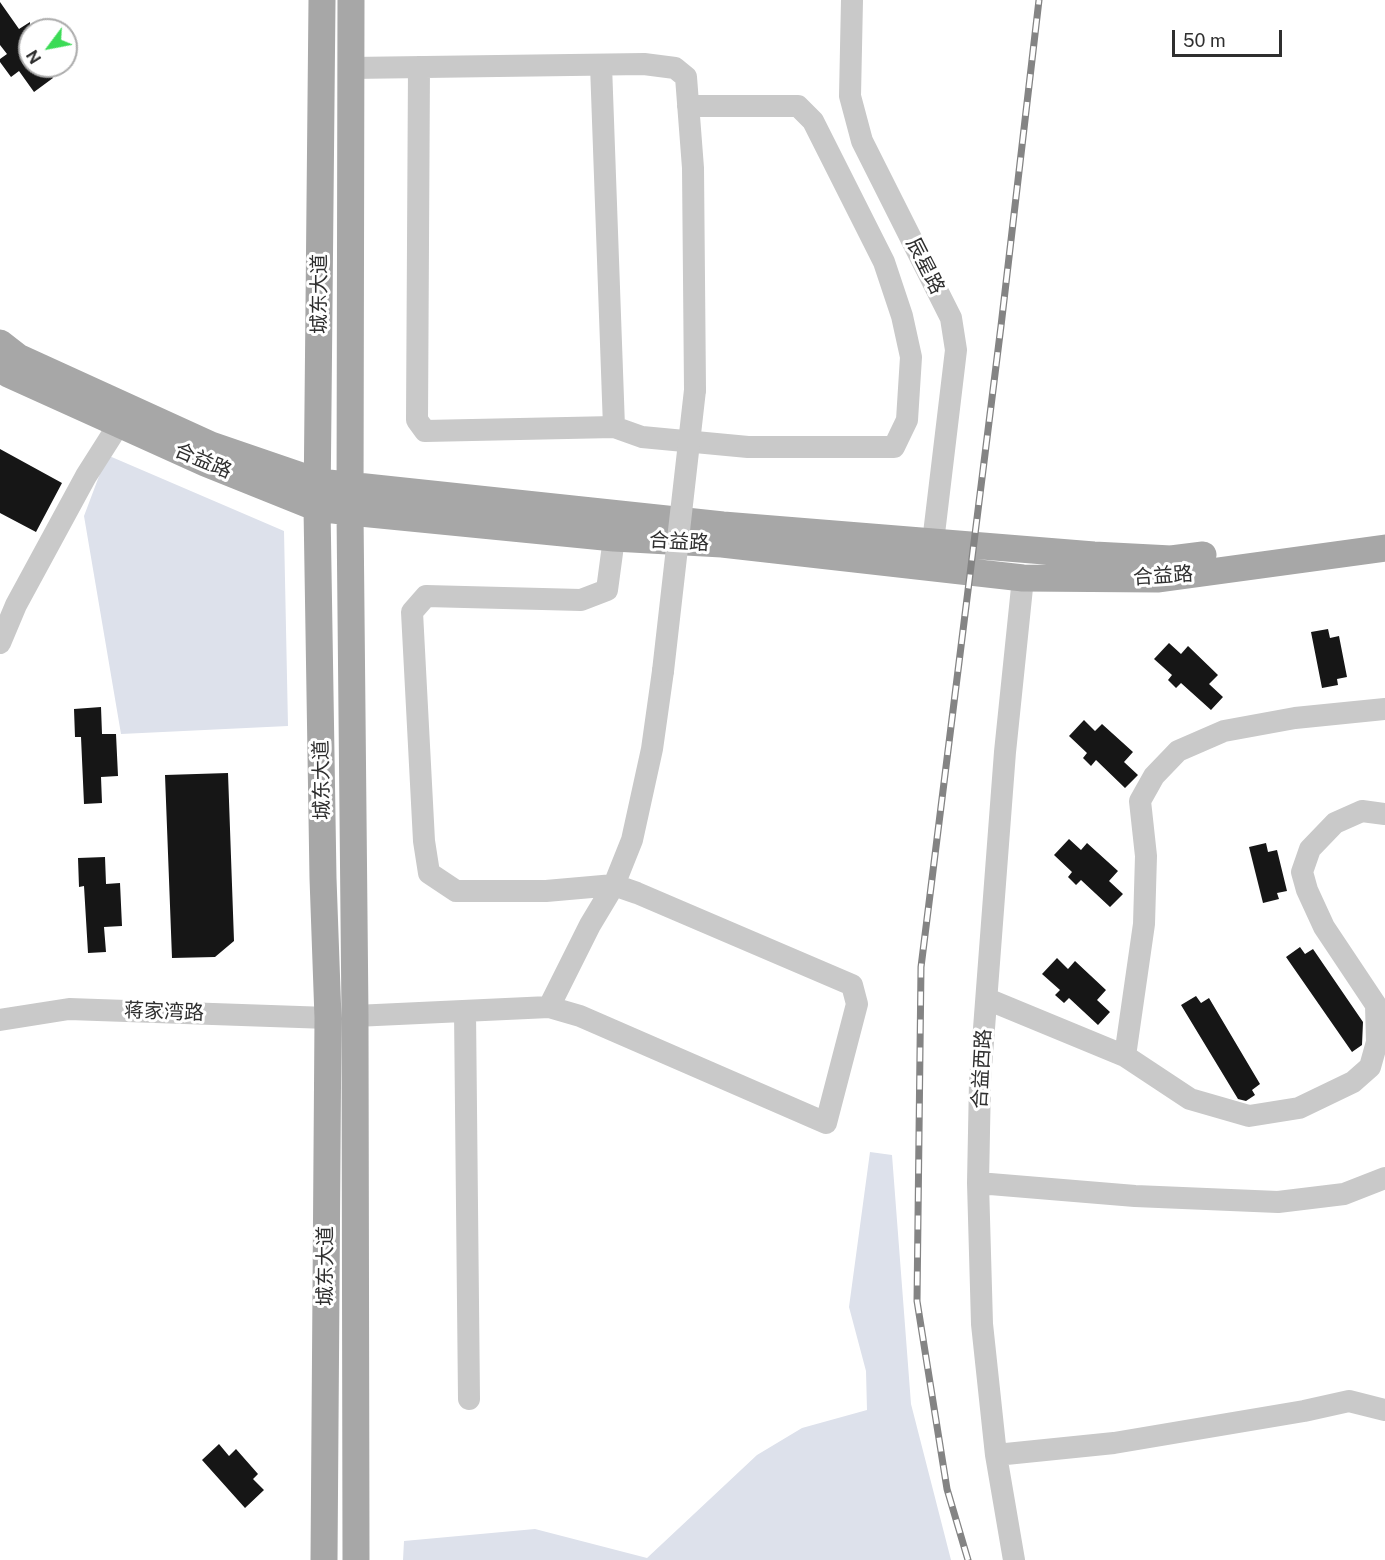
<!DOCTYPE html>
<html>
<head>
<meta charset="utf-8">
<style>
	body { margin:0 }
	#map { position:relative; width:1385px; height:1560px; overflow:hidden; background:#fff; font-family:"Public Sans",sans-serif }
	canvas { display:block }
	.north { position:absolute; left:18px; top:18px; width:60px; height:60px; box-sizing:border-box; background:#fff; border:2px solid #acacac; border-radius:50%; rotate:238deg; font-size:16px; font-weight:700; line-height:24px; text-align:center; color:#2f2f2f }
	.north::after { content:''; display:block; margin:auto; width:21px; height:27px; background:#3bdb56; clip-path:polygon(50% 0,100% 100%,50% 72%,0 100%) }
	.scale { position:absolute; left:1172px; top:30px; width:110px; height:27px; box-sizing:border-box; border:3px solid #2f2f2f; border-top:0; padding-left:8px; font-size:18px; line-height:21px; white-space:nowrap; color:#2f2f2f; -webkit-text-stroke:4px #fff; paint-order:stroke }
</style>
</head>
<body>
<div id="map">
<canvas width="1385" height="1560"></canvas>
<div class="north">N</div>
<div class="scale">50 m</div>
</div>
<script>
const ctx = document.querySelector('canvas').getContext('2d');
ctx.lineJoin = 'round';
function fill(path, color) { ctx.fillStyle = color; ctx.fill(path, 'evenodd'); }
const toPath = rows => new Path2D(rows.map(r => 'M' + r).join(''));
function stroke(path, color, width, dash) { ctx.strokeStyle = color; ctx.lineWidth = width; ctx.lineCap = dash ? 'butt' : 'round'; ctx.setLineDash(dash || []); ctx.stroke(path); }
function write(font, color, halo, rows, align = 'center') {
  ctx.font = font + ' "Public Sans","Noto Sans SC",sans-serif'; ctx.lineWidth = 6; ctx.setLineDash([]); ctx.textBaseline = 'middle'; ctx.strokeStyle = halo; ctx.fillStyle = color; for (const [text, x, y, turn = 0] of rows) {
    ctx.save(); ctx.translate(x, y); ctx.rotate((+turn || 0) * Math.PI / 180); ctx.textAlign = isNaN(turn) ? turn : align; if (halo) ctx.strokeText(text, 0, 0); ctx.fillText(text, 0, 0); ctx.restore();
  }
}
const green = toPath([
	[107,455,284,531,288,726,121,734,84,516],
	[870,1152,892,1155,911,1404,951,1560,403,1560,404,1541,535,1529,647,1558,757,1455,802,1428,867,1410,866,1371,849,1307]
]);
const building = toPath([
	[0,2,19,29,30,22,30,66,45,66,53,78,34,92,19,71,11,77,0,62,0,59,7,54,0,45],
	[0,449,62,483,36,532,0,513],
	[1328,629,1330,638,1339,636,1347,677,1337,679,1338,685,1322,688,1311,632],
	[1169,643,1181,654,1188,646,1218,675,1209,684,1223,697,1211,710,1181,683,1176,688,1168,680,1172,675,1154,659],
	[101,707,102,734,116,734,118,776,101,777,102,803,84,804,81,737,75,737,74,709],
	[1084,720,1095,731,1102,724,1133,752,1124,762,1138,775,1125,788,1096,760,1091,766,1083,758,1087,753,1069,736],
	[228,773,234,941,215,957,172,958,165,775],
	[1069,839,1081,850,1087,843,1118,871,1109,881,1123,894,1110,907,1081,880,1076,885,1068,877,1072,872,1054,855],
	[1266,843,1268,852,1277,850,1287,891,1277,893,1279,899,1263,903,1249,847],
	[105,857,106,884,120,883,122,926,104,927,106,952,88,953,84,886,79,887,78,858],
	[1300,947,1305,954,1313,949,1363,1022,1362,1045,1352,1052,1286,957],
	[1057,958,1068,969,1075,961,1106,990,1097,1000,1110,1012,1098,1025,1069,998,1064,1003,1055,995,1060,990,1042,974],
	[1196,996,1201,1003,1209,998,1260,1084,1252,1090,1255,1095,1246,1101,1238,1099,1181,1005],
	[219,1444,229,1456,236,1449,258,1474,253,1479,264,1490,245,1508,202,1460]
]);
const minor = toPath([
	[852,0,850,96,862,141,951,318,956,350,933,542],
	[601,65,614,427],
	[419,67,417,420,425,431,614,427,642,437,748,447,894,447,907,420,911,357,902,316,884,262,813,121,798,106,688,106],
	[351,68,644,64,675,68,686,77,693,168,695,390],
	[0,643,16,605,86,476,119,424],
	[987,999,1125,1056,1190,1099,1249,1116,1299,1108,1353,1082,1370,1067,1377,1042,1376,1005,1324,927,1307,890,1302,872,1310,849,1335,823,1362,811,1385,814],
	[549,1007,590,925,614,885,632,840,652,749,663,671],
	[465,1011,469,1399],
	[355,1016,549,1007,580,1016,826,1123,857,1004,852,985,637,893,614,885,546,891,456,891,429,873,424,841,412,612,426,596,581,600,607,590,614,538],
	[0,1020,69,1009,328,1018],
	[1125,1056,1144,924,1146,856,1140,801,1154,776,1178,751,1224,731,1295,718,1385,709],
	[978,1183,1135,1196,1278,1202,1344,1194,1385,1178],
	[996,1455,1114,1443,1304,1411,1349,1401,1385,1410],
	[1014,1560,996,1455,982,1324,978,1183,980,1081,1005,752,1023,578]
]);
const major = toPath([
	[322,0,317,508,323,878,328,1018,324,1560],
	[351,0,350,512,355,1016,356,1560],
	[0,343,18,357,211,445,319,482,723,525,1094,555,1171,559,1203,555],
	[0,368,8,374,205,463,317,508,350,512,614,538,722,544,1023,578,1159,579,1385,548]
]);
const rail = toPath([
	[968,1560,947,1489,917,1301,921,967,1001,326,1039,0]
]);
const minorBridge = toPath([
	[663,671,695,390]
]);
const streetNames = [
	["辰星路",925,266,63],
	["城东大道",320,294,-90],
	["合益路",203,461,23],
	["合益路",679,542,3],
	["合益路",1163,576,-4],
	["城东大道",322,780,-91],
	["蒋家湾路",164,1012,2],
	["合益西路",982,1069,-87],
	["城东大道",326,1266,-90]
];
fill(green, '#dde1eb');
fill(building, '#161616');
stroke(minor, '#c9c9c9', 22);
stroke(major, '#a7a7a7', 27);
stroke(rail, '#848484', 7);
stroke(rail, '#fff', 4.5, [14]);
stroke(minorBridge, '#c9c9c9', 22);
write('20px', '#2f2f2f', '#fff', streetNames);
</script>
</body>
</html>
